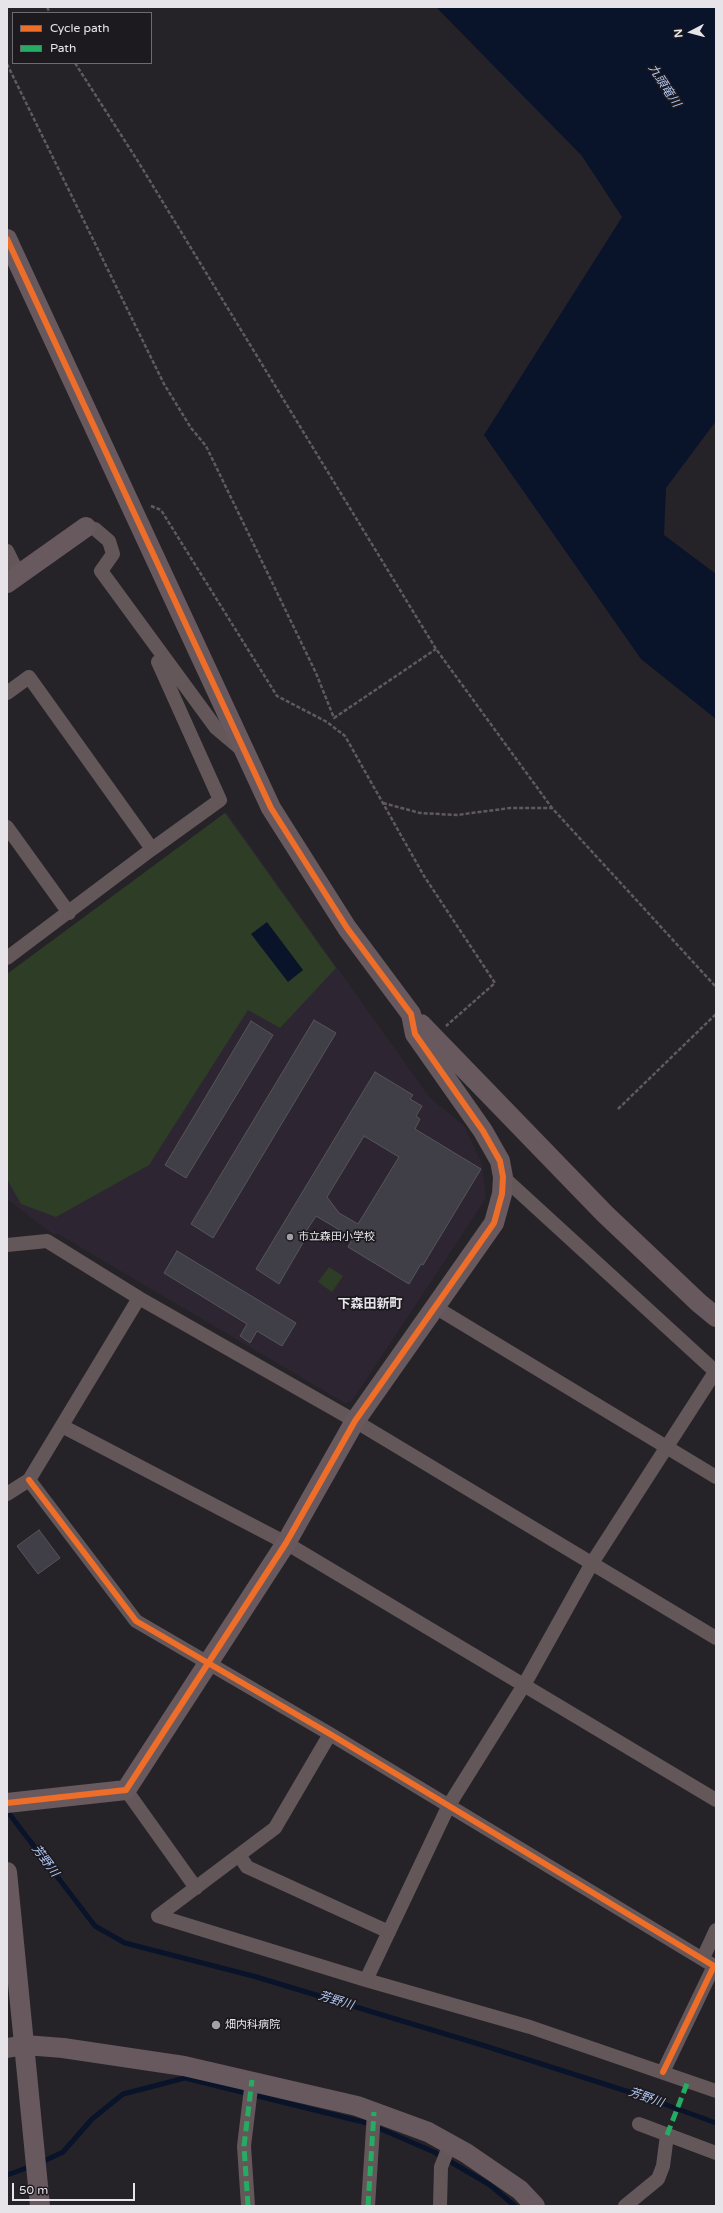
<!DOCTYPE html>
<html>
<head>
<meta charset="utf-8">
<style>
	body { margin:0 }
	#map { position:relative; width:723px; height:2213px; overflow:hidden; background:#262328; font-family:"Varela Round",sans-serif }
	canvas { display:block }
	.frame { position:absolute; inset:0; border:8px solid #e7e4e9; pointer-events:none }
	.legend { position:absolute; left:12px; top:12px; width:140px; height:52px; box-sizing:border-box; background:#1c191f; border:1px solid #6d6a70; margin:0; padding:5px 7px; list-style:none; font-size:12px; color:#e7e4e9 }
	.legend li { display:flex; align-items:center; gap:8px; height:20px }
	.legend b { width:20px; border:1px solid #6d6a70 }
	.north { position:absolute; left:671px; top:12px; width:40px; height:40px; -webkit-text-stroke:3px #1c191f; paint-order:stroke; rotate:264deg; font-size:11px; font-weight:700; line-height:16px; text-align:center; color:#e7e4e9 }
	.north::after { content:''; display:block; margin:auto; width:14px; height:18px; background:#e7e4e9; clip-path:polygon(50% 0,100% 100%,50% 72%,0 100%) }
	.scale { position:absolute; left:12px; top:2183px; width:123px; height:18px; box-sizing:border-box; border:2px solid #e7e4e9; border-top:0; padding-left:5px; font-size:12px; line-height:14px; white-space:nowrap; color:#e7e4e9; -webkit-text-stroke:3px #1c191f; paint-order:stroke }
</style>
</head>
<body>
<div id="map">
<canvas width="723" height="2213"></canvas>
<div class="frame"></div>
<ul class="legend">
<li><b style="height:5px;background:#ee6e29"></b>Cycle path</li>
<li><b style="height:5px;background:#26ab63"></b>Path</li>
</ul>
<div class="north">N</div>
<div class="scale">50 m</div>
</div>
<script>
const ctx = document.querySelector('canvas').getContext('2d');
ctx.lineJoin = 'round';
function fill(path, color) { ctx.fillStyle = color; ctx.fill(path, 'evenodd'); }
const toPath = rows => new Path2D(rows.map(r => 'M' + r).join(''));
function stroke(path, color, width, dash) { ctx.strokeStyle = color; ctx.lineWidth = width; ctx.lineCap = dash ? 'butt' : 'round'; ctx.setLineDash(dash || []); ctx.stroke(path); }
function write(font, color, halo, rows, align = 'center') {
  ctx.font = font + ' "Varela Round","Noto Sans JP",sans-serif'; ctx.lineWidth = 3.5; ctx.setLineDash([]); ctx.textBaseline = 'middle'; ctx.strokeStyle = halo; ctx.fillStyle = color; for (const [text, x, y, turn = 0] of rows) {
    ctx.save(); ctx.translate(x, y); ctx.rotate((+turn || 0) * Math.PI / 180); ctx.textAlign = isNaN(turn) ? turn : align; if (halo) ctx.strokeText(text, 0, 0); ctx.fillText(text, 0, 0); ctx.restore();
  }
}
const built = toPath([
	[226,812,429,1097,464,1126,482,1164,486,1198,352,1401,345,1403,58,1234,54,1235,7,1199,7,974]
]);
const green = toPath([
	[225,813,336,968,280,1028,248,1010,149,1165,56,1217,21,1204,7,1179,7,974],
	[329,1267,343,1276,332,1292,318,1282]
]);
const water = toPath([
	[436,7,716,7,716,421,666,488,664,535,716,574,716,719,641,659,484,435,622,217,582,156],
	[267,922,303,970,288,982,251,934]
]);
const stream = toPath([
	[7,1811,95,1926,125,1943,253,1976,482,2045,645,2097,716,2123],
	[40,2163,63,2152,92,2119,123,2094,185,2078,367,2123,434,2152,490,2185,515,2206],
	[7,2175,32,2166]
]);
const building = toPath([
	[314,1020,336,1033,213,1238,191,1224,314,1020],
	[251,1021,273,1035,186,1178,165,1165,251,1021],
	[375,1072,413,1095,410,1099,422,1106,416,1116,420,1119,415,1129,481,1169,423,1265,421,1264,409,1284,348,1247,353,1238,316,1216,301,1239,304,1241,279,1284,256,1269,375,1072],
	[364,1136,399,1157,358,1224,339,1213,327,1197,364,1136],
	[177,1251,296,1323,282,1346,257,1331,250,1343,240,1336,247,1324,164,1273,177,1251],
	[39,1530,60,1558,38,1574,17,1546,39,1530]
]);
const path = toPath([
	[47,7,50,13],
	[75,63,139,163,436,649,552,808],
	[7,64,164,384,191,428,206,446,316,673,334,718,436,649],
	[151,506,161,510,277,696,327,722,345,736,424,876,495,983,446,1026],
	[383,803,420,813,457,815,510,808,552,808,716,987],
	[618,1109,716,1014]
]);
const street = toPath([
	[86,527,95,529,109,541,113,554,101,571,216,728,242,750],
	[7,551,19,575],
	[7,693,29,677,152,849,7,958],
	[7,827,69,913],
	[152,849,220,800,158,662],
	[503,1177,716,1372],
	[7,1245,47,1241,139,1298,355,1421,716,1638],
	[435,1307,716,1477],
	[62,1426,286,1543,716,1800],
	[29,1480,136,1621,330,1734,714,1966,663,2072],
	[7,1494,29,1480,139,1298],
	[330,1734,275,1828,158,1916,366,1980,530,2027,716,2091],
	[126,1790,196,1888],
	[239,1855,247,1867,389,1932],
	[703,1958,716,1930],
	[366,1980,449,1805,524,1685,592,1563,715,1372],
	[639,2124,716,2153],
	[248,2206,244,2146,252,2080],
	[368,2206,374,2112],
	[440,2206,441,2167,450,2144],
	[625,2206,658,2179,663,2166,667,2135]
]);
const secondary = toPath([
	[7,239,271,808,347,928,411,1014,415,1034,483,1131,500,1161,503,1177,502,1194,494,1223,355,1421,286,1543,126,1790,7,1803],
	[7,583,86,527],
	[421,1024,605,1214,699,1303,716,1317],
	[7,1872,40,2206],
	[7,2048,25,2045,63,2048,184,2066,357,2106,428,2132,466,2153,520,2190,535,2206]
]);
const quiet = toPath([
	[667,2135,688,2081],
	[248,2206,244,2146,252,2080],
	[368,2206,374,2112]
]);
const cycleway = toPath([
	[7,239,271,808,347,928,411,1014,415,1034,483,1131,500,1161,503,1177,502,1194,494,1223,355,1421,286,1543,126,1790,7,1803],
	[29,1480,136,1621,330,1734,714,1966,663,2072]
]);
const markers = [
	[290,1237,4,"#a3a0a5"],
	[216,2025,5,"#a3a0a5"]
];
const poiNames = [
	["市立森田小学校",298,1237],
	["畑内科病院",225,2025]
];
const waterNames = [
	["九頭竜川",664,86,57],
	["芳野川",45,1861,53],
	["芳野川",336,2001,17],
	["芳野川",646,2098,19]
];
const quarterNames = [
	["下森田新町",370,1305]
];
fill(built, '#2d2632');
fill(green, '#2e3d25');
fill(water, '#09132a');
stroke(stream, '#09132a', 5);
fill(building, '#403e46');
stroke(building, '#565559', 1);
stroke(path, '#61595c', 2.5, [4, 2]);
stroke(street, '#635759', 14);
stroke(secondary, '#67595d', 20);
stroke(quiet, '#26ab63', 5, [10, 5]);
stroke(cycleway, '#ee6e29', 6);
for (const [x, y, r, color] of markers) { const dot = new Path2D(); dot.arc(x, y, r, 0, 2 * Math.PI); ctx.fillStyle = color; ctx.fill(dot); stroke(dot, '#1c191f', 1.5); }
write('11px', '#e7e4e9', '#1c191f', poiNames, 'left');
write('italic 12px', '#b3caf6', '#1c191f', waterNames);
write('bold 13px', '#e7e4e9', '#1c191f', quarterNames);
</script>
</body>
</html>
